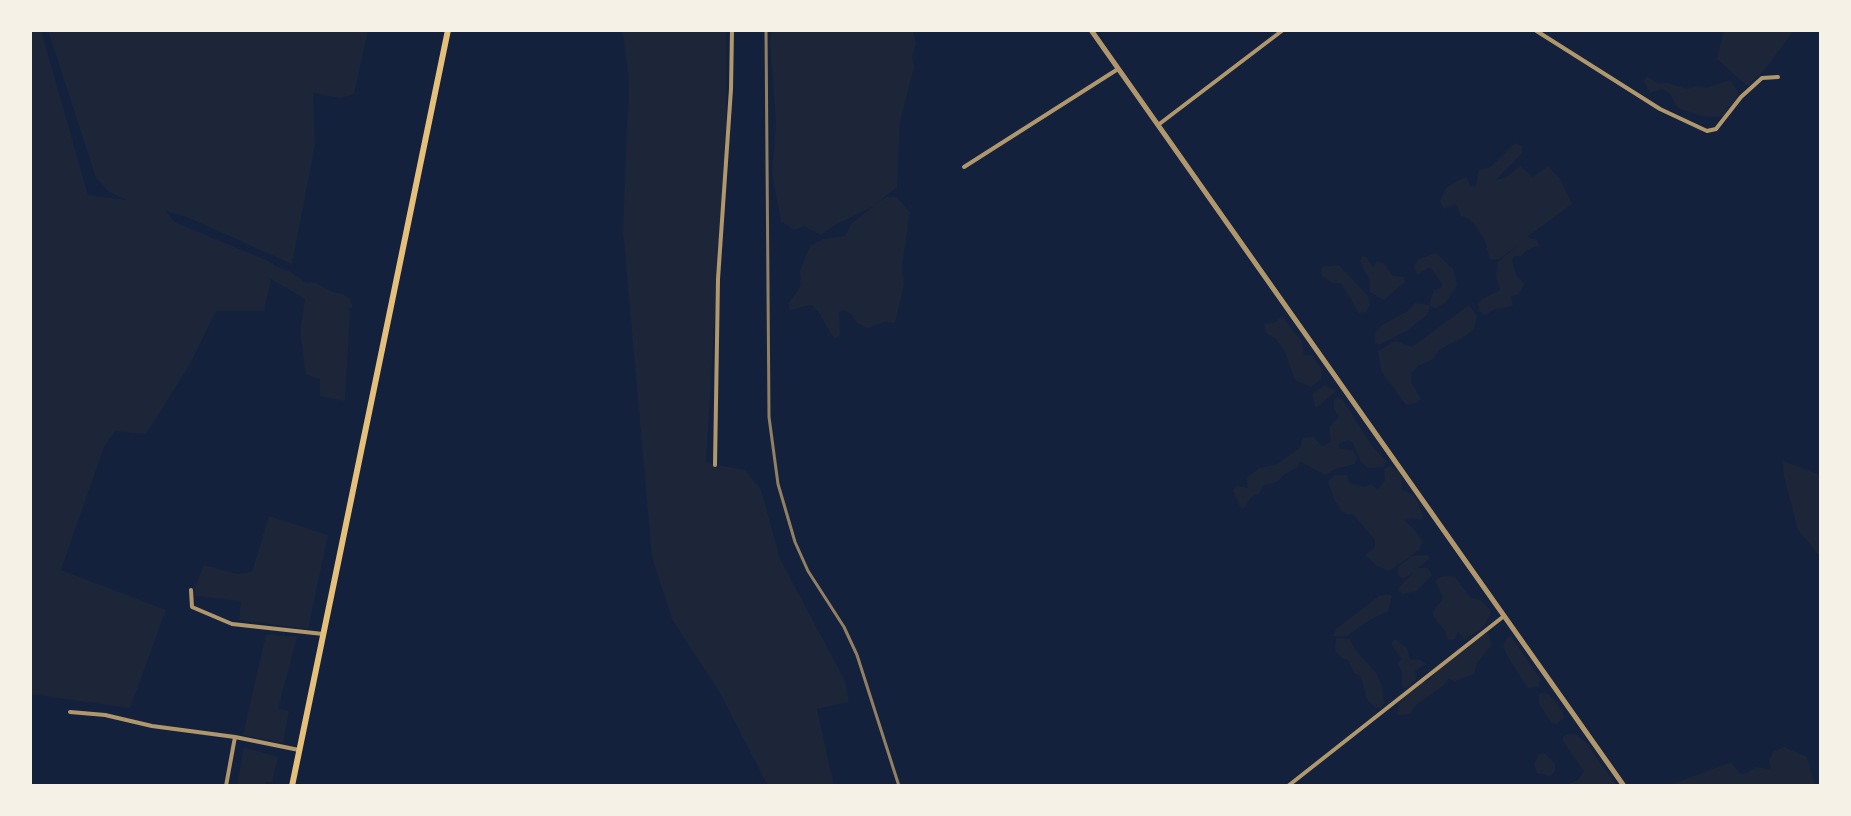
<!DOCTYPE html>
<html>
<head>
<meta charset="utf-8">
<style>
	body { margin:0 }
	#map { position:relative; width:1851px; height:816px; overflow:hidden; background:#14213d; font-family:"IBM Plex Serif",serif }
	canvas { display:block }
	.frame { position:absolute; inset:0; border:32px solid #f6f1e7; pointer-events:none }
</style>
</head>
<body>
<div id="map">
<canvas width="1851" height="816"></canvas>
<div class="frame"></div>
</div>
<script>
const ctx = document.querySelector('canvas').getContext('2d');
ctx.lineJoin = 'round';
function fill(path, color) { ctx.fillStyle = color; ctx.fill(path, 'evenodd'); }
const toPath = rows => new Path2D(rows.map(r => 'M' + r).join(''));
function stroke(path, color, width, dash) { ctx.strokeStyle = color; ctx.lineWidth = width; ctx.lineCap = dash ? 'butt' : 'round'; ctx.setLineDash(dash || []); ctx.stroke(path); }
const green = toPath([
	[30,30,41,30,88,195,128,200,109,192,96,178,48,30,368,30,354,94,341,98,313,93,315,144,292,264,187,217,166,211,174,222,273,263,273,265,291,272,306,283,314,282,333,292,343,294,349,298,353,307,348,309,350,311,345,401,320,396,320,379,306,375,300,331,305,299,271,279,264,311,216,311,190,364,146,434,115,431,104,447,61,570,166,610,130,708,30,694],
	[623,30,726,30,726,126,706,463,745,470,761,490,780,559,845,681,849,702,817,709,834,786,768,786,719,691,672,619,652,557,623,230,629,82],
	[772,30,913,31,916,43,912,57,914,67,900,122,897,187,874,205,886,197,897,197,910,213,902,266,904,285,895,323,884,322,868,328,857,323,851,314,844,310,839,312,840,335,834,339,818,311,811,305,790,310,788,304,801,286,800,271,810,246,823,239,845,236,852,223,874,206,835,225,821,235,804,226,794,230,781,221,772,173,776,124,770,41],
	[1724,30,1794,30,1764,71,1747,86,1717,59],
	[1647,76,1658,83,1668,83,1687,89,1696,86,1706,88,1730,80,1738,92,1735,102,1727,108,1726,115,1719,117,1702,116,1678,108,1670,94,1662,89,1650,93,1644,81],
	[1515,143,1522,146,1522,153,1496,180,1507,177,1520,166,1533,177,1548,166,1560,179,1572,204,1527,237,1537,240,1539,246,1528,249,1521,256,1515,256,1512,260,1516,275,1524,284,1519,294,1511,297,1513,306,1495,309,1485,315,1479,311,1478,304,1482,299,1500,290,1496,274,1498,262,1517,246,1499,259,1490,260,1485,241,1475,225,1469,219,1461,216,1456,204,1444,209,1440,201,1446,188,1461,179,1466,177,1471,187,1476,186,1479,170,1491,167],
	[1436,253,1453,269,1457,285,1445,303,1436,308,1430,306,1427,315,1408,330,1379,345,1375,343,1375,333,1381,326,1409,310,1415,303,1429,305,1434,290,1441,288,1443,285,1430,267,1417,275,1414,266,1419,259],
	[1362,256,1366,257,1373,267,1376,262,1384,263,1393,276,1404,277,1405,282,1384,300,1370,292,1369,280,1360,261],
	[1339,265,1368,296,1370,305,1366,312,1359,313,1341,283,1333,283,1322,276,1321,267],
	[1469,305,1477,316,1474,328,1467,335,1439,350,1433,359,1418,366,1411,373,1411,382,1421,399,1415,403,1406,405,1381,371,1378,351,1395,341,1412,347],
	[1282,316,1302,342,1304,355,1312,355,1322,370,1321,379,1311,387,1295,380,1285,352,1275,338,1266,333,1264,324,1275,323],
	[1325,385,1336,391,1316,408,1312,394],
	[1338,397,1343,400,1372,446,1387,461,1383,467,1368,468,1361,462,1353,443,1349,440,1340,443,1338,446,1341,449,1353,450,1357,458,1354,464,1335,469,1325,475,1300,461,1298,467,1285,474,1277,482,1264,485,1259,494,1251,497,1244,509,1240,507,1233,490,1237,486,1248,488,1247,478,1259,468,1277,464,1300,448,1303,438,1314,437,1322,446,1331,442,1329,427,1339,417,1334,409,1334,400],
	[1783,461,1820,475,1821,558,1798,530,1784,476],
	[1390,466,1398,471,1402,479,1401,489,1414,495,1423,515,1421,520,1413,518,1404,520,1414,529,1423,542,1419,550,1389,571,1377,566,1365,555,1375,547,1375,540,1353,514,1346,514,1342,511,1335,501,1328,482,1335,475,1347,475,1350,483,1363,487,1372,484,1377,490,1385,480,1384,469],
	[269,516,328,535,308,629,239,620,241,601,195,596,194,589,204,565,237,574,252,572],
	[1428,555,1429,559,1418,568,1428,568,1432,575,1417,591,1402,594,1399,590,1400,586,1414,572,1403,579,1398,575,1399,566,1412,556],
	[1445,576,1455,577,1471,598,1480,600,1490,610,1490,615,1483,627,1464,640,1458,631,1455,639,1448,640,1446,632,1433,616,1433,611,1443,598,1436,582,1438,578],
	[1388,594,1392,596,1388,611,1368,621,1347,636,1333,636,1336,629,1379,596],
	[1488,633,1492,645,1477,663,1474,674,1456,681,1448,679,1443,686,1416,705,1410,714,1397,715,1399,703,1415,685,1430,680,1439,666,1469,647,1478,635],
	[266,634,297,637,278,709,289,711,283,743,243,735],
	[1511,636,1540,679,1539,686,1528,688,1511,662,1503,646,1505,639],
	[1336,638,1350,639,1355,649,1376,673,1382,686,1384,703,1381,708,1376,708,1368,701,1360,675,1355,674,1348,660,1342,658,1335,651],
	[1395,639,1407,648,1410,660,1419,659,1426,664,1415,671,1416,680,1406,689,1402,687,1402,671,1398,665,1401,659,1391,643],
	[1543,693,1550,695,1562,711,1564,718,1557,724,1552,723,1539,704,1539,694],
	[1570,734,1577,735,1587,744,1616,785,1564,786,1578,780,1584,771,1563,741,1563,736],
	[244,747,278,757,272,782,266,782,265,786,237,786],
	[1784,747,1807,757,1815,786,1667,786,1731,762,1741,774,1747,773,1755,767,1768,769,1771,767,1769,761,1773,752],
	[1545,753,1555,764,1555,771,1550,776,1537,773,1534,764,1539,754]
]);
const minor = toPath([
	[1535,30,1660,109,1707,131,1716,129,1741,97,1762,78,1778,77],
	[1158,125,1283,30],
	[964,167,1118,69],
	[715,465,718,279,731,89,732,30],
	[191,590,192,607,232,624,323,634],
	[70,712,105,715,152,726,235,737,299,750],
	[226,786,235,737],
	[1288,786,1504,616]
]);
const tertiary = toPath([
	[1091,30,1624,786]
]);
const primary = toPath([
	[292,786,448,30]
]);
const rail = toPath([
	[766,30,769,417,778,484,795,542,808,571,844,627,857,655,899,786]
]);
fill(green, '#1d2539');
stroke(minor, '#b1986c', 4);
stroke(tertiary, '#b1986c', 5);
stroke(primary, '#e5c07b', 6);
stroke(rail, '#918062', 3);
</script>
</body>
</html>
